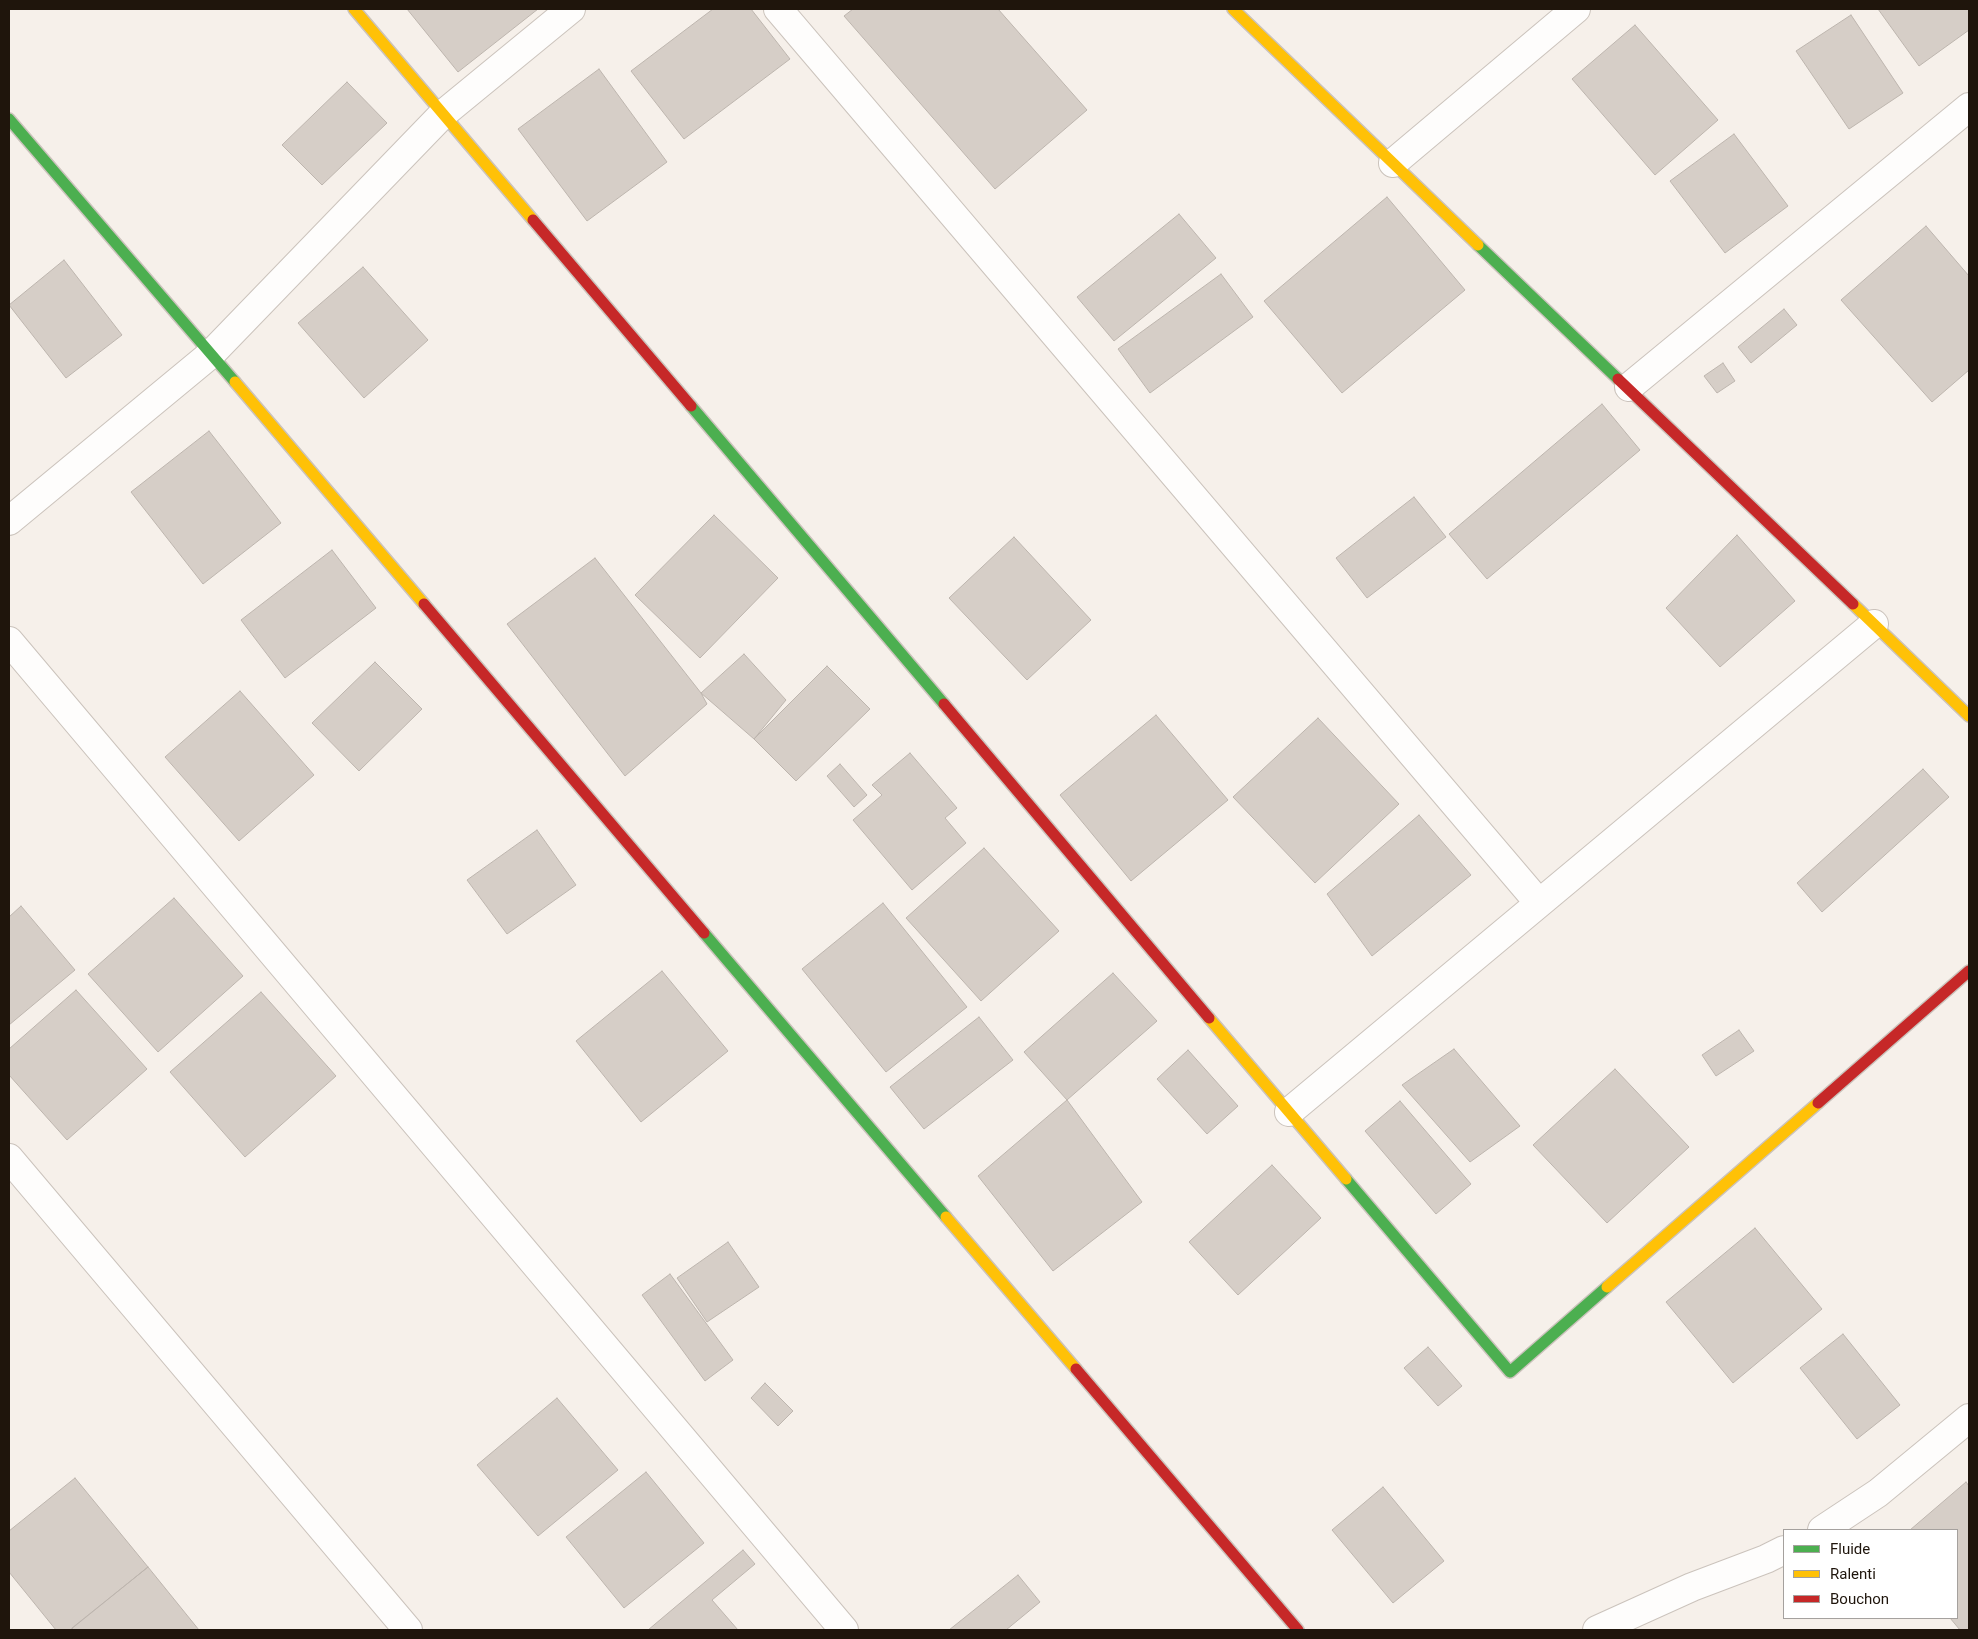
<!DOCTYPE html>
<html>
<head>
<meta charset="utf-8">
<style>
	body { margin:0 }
	#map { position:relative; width:1978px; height:1639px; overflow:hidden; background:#f6f0ea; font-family:Roboto,sans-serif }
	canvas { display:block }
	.frame { position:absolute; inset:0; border:10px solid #1f150c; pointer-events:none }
	.legend { position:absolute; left:1783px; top:1529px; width:175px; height:90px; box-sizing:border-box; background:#fff; border:1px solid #a5a19e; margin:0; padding:6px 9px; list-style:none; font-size:15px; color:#1f150c }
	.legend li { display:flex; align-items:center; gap:10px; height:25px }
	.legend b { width:25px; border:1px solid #a5a19e }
</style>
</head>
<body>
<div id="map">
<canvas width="1978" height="1639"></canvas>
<div class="frame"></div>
<ul class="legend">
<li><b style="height:6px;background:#4caf50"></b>Fluide</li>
<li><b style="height:6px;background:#ffc107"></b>Ralenti</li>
<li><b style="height:6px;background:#c62828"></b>Bouchon</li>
</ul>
</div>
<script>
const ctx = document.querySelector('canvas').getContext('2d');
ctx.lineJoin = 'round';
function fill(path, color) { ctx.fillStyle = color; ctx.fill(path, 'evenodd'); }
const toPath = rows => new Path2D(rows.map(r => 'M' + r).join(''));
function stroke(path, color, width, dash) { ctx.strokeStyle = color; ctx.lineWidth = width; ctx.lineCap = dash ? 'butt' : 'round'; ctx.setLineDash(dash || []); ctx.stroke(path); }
const building = toPath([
	[407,9,538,9,458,72,407,9],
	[713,9,751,9,790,59,684,139,631,71,713,9],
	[853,9,998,9,1087,110,995,189,844,16,853,9],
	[1878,9,1969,9,1969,30,1919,66,1878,9],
	[1851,15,1903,93,1849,129,1796,51,1851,15],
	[1635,25,1718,120,1655,175,1572,79,1635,25],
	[599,69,667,162,587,221,518,129,599,69],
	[347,82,387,123,322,185,282,145,347,82],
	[1734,134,1788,206,1725,253,1670,181,1734,134],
	[1387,197,1465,290,1342,393,1264,301,1387,197],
	[1179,214,1216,258,1114,341,1077,297,1179,214],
	[1926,226,1969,276,1969,370,1932,402,1841,300,1926,226],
	[64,260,122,335,66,378,9,305,64,260],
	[363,267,428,340,364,398,298,323,363,267],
	[1221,274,1253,317,1150,393,1118,349,1221,274],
	[1784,309,1797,325,1751,363,1738,347,1784,309],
	[1723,363,1735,381,1717,393,1704,376,1723,363],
	[1602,404,1640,450,1487,579,1449,534,1602,404],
	[209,431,281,523,203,584,131,492,209,431],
	[1414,497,1446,537,1367,598,1336,558,1414,497],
	[714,515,778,578,700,658,635,595,714,515],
	[1737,535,1795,601,1720,667,1666,608,1737,535],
	[1014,537,1091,620,1027,680,949,598,1014,537],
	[332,550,376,608,285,678,241,620,332,550],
	[595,558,701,693,707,704,625,776,507,624,595,558],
	[744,654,786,700,754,739,701,693,744,654],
	[375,662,422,709,359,771,312,723,375,662],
	[827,666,870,709,796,781,754,739,827,666],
	[240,691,314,775,239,841,165,757,240,691],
	[1156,715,1228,800,1131,881,1060,795,1156,715],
	[1318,718,1399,804,1315,883,1233,797,1318,718],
	[910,753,957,808,945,818,966,843,912,890,853,820,882,795,872,785,910,753],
	[840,764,867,795,854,807,827,776,840,764],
	[1923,769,1949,797,1822,912,1797,883,1923,769],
	[1419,815,1471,875,1372,956,1327,894,1419,815],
	[537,830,576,885,507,934,467,880,537,830],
	[984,848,1059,931,981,1001,906,918,984,848],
	[174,898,243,976,158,1052,88,974,174,898],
	[883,903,967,1007,886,1072,802,969,883,903],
	[21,906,75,970,9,1025,9,917,21,906],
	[662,971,728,1051,641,1122,576,1041,662,971],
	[1113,973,1157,1021,1067,1100,1024,1052,1113,973],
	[76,990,147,1069,67,1140,9,1075,9,1049,76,990],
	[261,992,336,1076,245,1157,170,1072,261,992],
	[979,1017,1013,1060,924,1129,890,1087,979,1017],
	[1739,1030,1754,1051,1716,1076,1702,1055,1739,1030],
	[1454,1049,1520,1126,1470,1162,1402,1085,1454,1049],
	[1188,1050,1238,1106,1207,1134,1157,1079,1188,1050],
	[1615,1069,1689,1147,1607,1223,1533,1145,1615,1069],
	[1067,1100,1142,1202,1053,1271,978,1176,1067,1100],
	[1400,1101,1471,1184,1436,1214,1365,1131,1400,1101],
	[1272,1165,1321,1218,1238,1295,1189,1242,1272,1165],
	[1755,1228,1822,1309,1733,1383,1666,1302,1755,1228],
	[728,1242,759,1287,707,1322,677,1278,728,1242],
	[670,1274,733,1360,705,1381,642,1295,670,1274],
	[1843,1334,1900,1405,1857,1439,1800,1368,1843,1334],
	[1428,1347,1462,1386,1438,1406,1404,1368,1428,1347],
	[765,1383,793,1411,778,1426,751,1398,765,1383],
	[557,1398,618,1470,538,1536,477,1465,557,1398],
	[646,1472,704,1543,624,1608,566,1537,646,1472],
	[75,1478,148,1567,70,1630,56,1630,9,1572,9,1531,75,1478],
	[1966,1482,1969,1486,1969,1630,1960,1630,1950,1618,1957,1618,1957,1530,1910,1530,1966,1482],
	[1383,1487,1444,1561,1393,1603,1332,1530,1383,1487],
	[743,1550,755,1564,712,1600,738,1630,648,1630,743,1550],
	[148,1567,199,1630,74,1630,72,1628,148,1567],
	[1018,1575,1040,1602,1006,1630,949,1630,1018,1575]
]);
const street = toPath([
	[778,9,1539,903],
	[1393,163,1576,9],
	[1629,387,1969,107],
	[9,521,211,354,443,114,571,9],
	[9,641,844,1630],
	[1289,1112,1874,624],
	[9,1158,408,1630],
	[1822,1530,1878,1493,1969,1418],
	[1597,1630,1692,1587,1766,1559,1784,1550]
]);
const fast = toPath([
	[9,119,235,382],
	[1478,245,1618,379],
	[691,406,944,704],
	[704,933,946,1217],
	[1346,1179,1510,1372,1607,1287]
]);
const slow = toPath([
	[354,9,533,220],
	[1233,9,1478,245],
	[235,382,424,604],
	[1853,604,1969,716],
	[1209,1018,1346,1179],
	[946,1217,1076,1369],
	[1607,1287,1818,1103]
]);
const jam = toPath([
	[533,220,691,406],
	[1618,379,1853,604],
	[424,604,704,933],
	[944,704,1209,1018],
	[1818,1103,1969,971],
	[1076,1369,1298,1630]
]);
fill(building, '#d6cec7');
stroke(building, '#bdb5ae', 1);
stroke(street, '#cbc3bc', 30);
stroke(fast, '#cbc3bc', 14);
stroke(slow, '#cbc3bc', 14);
stroke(jam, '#cbc3bc', 14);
stroke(street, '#fefdfc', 28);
stroke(fast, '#4caf50', 11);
stroke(slow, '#ffc107', 11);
stroke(jam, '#c62828', 11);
</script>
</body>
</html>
